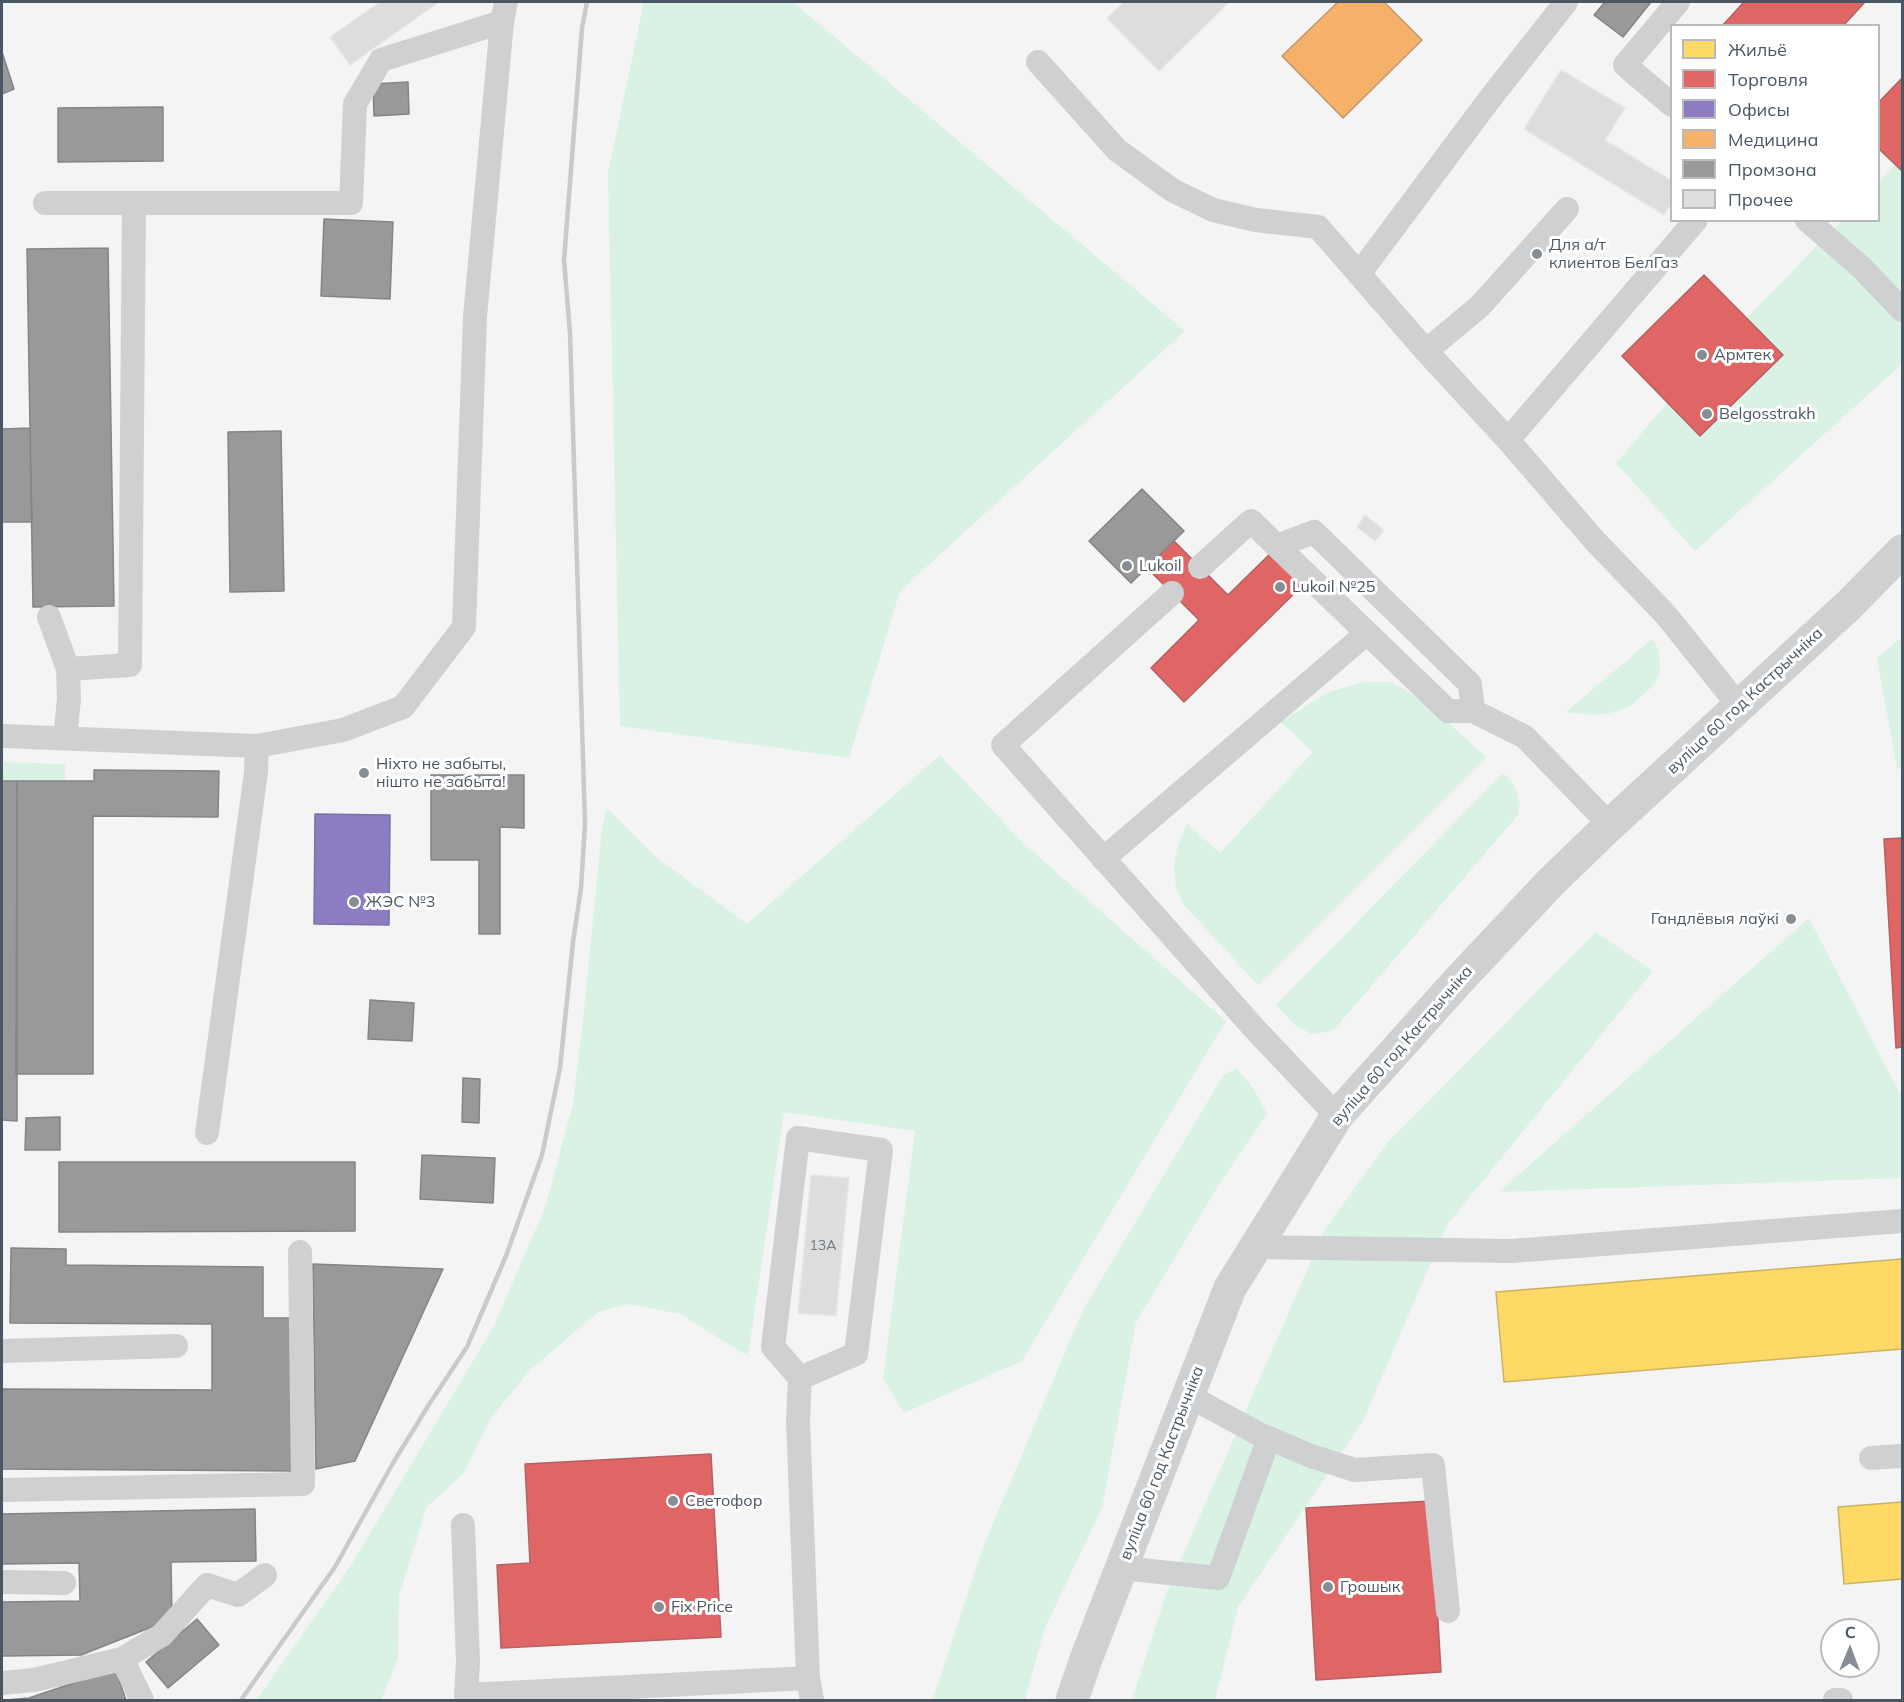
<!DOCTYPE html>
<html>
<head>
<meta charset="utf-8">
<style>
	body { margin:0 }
	#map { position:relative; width:1904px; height:1702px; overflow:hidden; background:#f4f4f4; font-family:Mulish,sans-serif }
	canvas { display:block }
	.frame { position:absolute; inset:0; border:3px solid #4a5661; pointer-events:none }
	.legend { position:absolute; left:1670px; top:24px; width:210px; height:198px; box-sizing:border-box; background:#fff; border:2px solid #b7bbc0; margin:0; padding:8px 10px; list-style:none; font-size:18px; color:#4a5661 }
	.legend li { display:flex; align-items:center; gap:12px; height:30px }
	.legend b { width:30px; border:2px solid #b7bbc0 }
	.north { position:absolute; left:1820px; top:1618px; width:60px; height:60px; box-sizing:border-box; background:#fff; border:2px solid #b7bbc0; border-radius:50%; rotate:1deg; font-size:16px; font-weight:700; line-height:24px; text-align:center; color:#4a5661 }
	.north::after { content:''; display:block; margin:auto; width:21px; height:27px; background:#868d94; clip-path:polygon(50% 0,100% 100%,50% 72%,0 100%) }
</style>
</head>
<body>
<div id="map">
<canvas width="1904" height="1702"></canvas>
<div class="frame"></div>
<ul class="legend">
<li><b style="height:16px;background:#ffd966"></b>Жильё</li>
<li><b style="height:16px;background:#e06666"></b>Торговля</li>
<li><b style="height:16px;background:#8e7cc3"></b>Офисы</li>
<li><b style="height:16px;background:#f6b26b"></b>Медицина</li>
<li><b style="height:16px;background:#999"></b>Промзона</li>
<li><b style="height:16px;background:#ddddde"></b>Прочее</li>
</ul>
<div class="north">С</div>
</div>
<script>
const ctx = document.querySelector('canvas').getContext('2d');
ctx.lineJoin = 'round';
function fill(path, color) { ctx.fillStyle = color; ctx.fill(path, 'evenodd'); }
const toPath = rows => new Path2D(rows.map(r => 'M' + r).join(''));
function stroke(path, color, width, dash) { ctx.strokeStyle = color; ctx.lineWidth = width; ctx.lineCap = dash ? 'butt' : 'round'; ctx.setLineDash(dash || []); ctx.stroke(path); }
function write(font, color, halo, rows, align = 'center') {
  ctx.font = font + ' Mulish,sans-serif'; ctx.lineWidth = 6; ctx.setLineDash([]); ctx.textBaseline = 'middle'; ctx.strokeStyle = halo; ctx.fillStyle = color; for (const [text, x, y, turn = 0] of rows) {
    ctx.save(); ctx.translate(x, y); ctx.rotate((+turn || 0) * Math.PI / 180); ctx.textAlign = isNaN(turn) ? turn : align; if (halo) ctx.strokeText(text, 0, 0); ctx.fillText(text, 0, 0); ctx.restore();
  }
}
const green = toPath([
	[644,2,793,2,1185,331,900,591,849,758,620,726,608,173],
	[1902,158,1902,364,1695,551,1616,463,1690,376,1841,221,1878,220,1879,182],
	[1902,637,1902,767,1897,769,1877,658],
	[1652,639,1659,650,1660,672,1655,684,1629,707,1610,713,1596,715,1566,712],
	[1363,682,1390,682,1422,699,1486,757,1258,985,1183,904,1176,888,1174,868,1177,849,1187,824,1220,853,1313,752,1281,722,1326,693],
	[940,755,1023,843,1226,1021,1022,1361,904,1413,883,1378,915,1131,784,1112,748,1356,680,1314,629,1304,598,1312,530,1370,490,1419,464,1473,426,1508,399,1596,398,1658,381,1700,256,1700,350,1567,494,1326,546,1205,573,1104,583,1020,602,828,607,808,655,856,747,924],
	[2,762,65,764,65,866,2,867],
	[1503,773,1511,780,1517,792,1520,804,1518,815,1338,1025,1331,1031,1312,1034,1296,1026,1276,1005],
	[1809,918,1899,1092,1902,1092,1902,1178,1499,1192],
	[1596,932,1653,971,1447,1225,1363,1421,1238,1607,1215,1700,1132,1700,1166,1594,1325,1229,1388,1142],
	[1237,1069,1254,1089,1267,1114,1220,1183,1136,1322,1102,1508,1044,1630,1025,1700,931,1700,936,1690,982,1550,1082,1312,1224,1074]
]);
const homes = toPath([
	[1902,1259,1902,1349,1504,1382,1496,1292,1902,1259],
	[1902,1502,1902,1579,1844,1584,1838,1507,1902,1502]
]);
const shops = toPath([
	[1744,2,1865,2,1843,26,1722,26,1744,2],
	[1902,78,1902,171,1878,148,1878,103,1902,78],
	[1704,275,1783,355,1700,436,1622,356,1704,275],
	[1174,541,1228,595,1274,550,1306,582,1184,702,1151,668,1199,620,1147,568,1174,541],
	[1902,838,1902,1047,1896,1048,1884,839,1902,838],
	[711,1454,721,1637,501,1648,497,1565,530,1563,525,1464,711,1454],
	[1431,1501,1441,1672,1316,1680,1306,1508,1431,1501]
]);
const offices = toPath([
	[315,814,390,815,389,925,314,924,315,814]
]);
const health = toPath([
	[1338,2,1384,2,1422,40,1343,118,1282,56,1338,2]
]);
const industry = toPath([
	[1605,2,1651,2,1623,37,1594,15,1605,2],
	[2,52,14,89,2,94,2,52],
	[408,82,409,114,374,116,373,84,408,82],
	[163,107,163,161,58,162,58,108,163,107],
	[324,219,393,222,390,299,321,296,324,219],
	[108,248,114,606,33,607,27,249,108,248],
	[30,428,32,522,2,522,2,429,30,428],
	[281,431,284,591,230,592,228,432,281,431],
	[1142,489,1184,531,1131,583,1089,541,1142,489],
	[94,770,219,771,218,817,93,816,93,1074,16,1074,17,781,94,781,94,770],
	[431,775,524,775,524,828,500,827,500,934,479,934,479,860,431,860,431,775],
	[2,781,17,781,17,1121,2,1120,2,781],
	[370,1000,414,1003,412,1041,368,1039,370,1000],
	[463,1078,480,1079,479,1123,462,1122,463,1078],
	[60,1117,60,1150,25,1150,26,1118,60,1117],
	[422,1155,495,1158,493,1203,420,1199,422,1155],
	[59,1162,355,1162,355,1231,59,1232,59,1162],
	[11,1248,66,1249,66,1265,263,1267,263,1318,294,1318,293,1471,2,1469,2,1389,212,1390,212,1324,10,1323,11,1248],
	[313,1264,443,1269,355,1461,316,1469,313,1264],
	[255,1509,256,1561,171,1562,172,1619,81,1655,2,1656,2,1602,80,1601,79,1563,2,1564,2,1514,255,1509],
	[197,1619,219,1645,168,1688,146,1662,197,1619],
	[115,1669,126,1700,6,1700,29,1698,115,1669]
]);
const building = toPath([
	[380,2,439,2,350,65,330,37,380,2],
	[1124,2,1229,2,1159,71,1107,18,1124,2],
	[1561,70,1625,108,1605,140,1672,181,1672,202,1664,215,1524,129,1561,70],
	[1365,515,1384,530,1375,541,1357,527,1365,515],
	[811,1175,849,1178,836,1316,798,1313,811,1175]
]);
const service = toPath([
	[1566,2,1489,100,1359,274,1426,351,1508,440,1595,541,1666,615,1739,706],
	[1038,62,1117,150,1172,190,1213,210,1256,220,1318,227,1359,274],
	[1672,105,1625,65,1678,2],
	[45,203,351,203,355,104,381,60,502,22],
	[1807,220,1862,268,1902,310],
	[1426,351,1480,306,1567,209],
	[1508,440,1696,220],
	[1277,546,1314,532,1470,684,1473,711],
	[1200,567,1251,521,1448,711,1473,711,1525,737,1610,825],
	[1172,593,1003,745,1253,1027,1337,1116],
	[49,617,68,669,69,699,65,738],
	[68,669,130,665,134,203],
	[2,736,257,746,343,730,403,707,464,627,475,317,502,22,506,2],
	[1103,859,1367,633],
	[207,1133,256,772,257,746],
	[1254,1247,1512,1251,1902,1221],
	[2,1351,176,1346],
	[1187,1395,1259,1434,1311,1456,1355,1470,1433,1465,1448,1611],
	[1871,1458,1902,1456],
	[2,1490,303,1484,300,1252],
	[463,1525,468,1662,466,1695,808,1678,798,1421,800,1378,856,1354,881,1150,798,1138,773,1347,800,1378],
	[1121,1568,1218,1578,1269,1438],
	[2,1582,64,1583],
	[122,1659,142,1700],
	[808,1678,812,1700],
	[2,1683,34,1680,122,1659,162,1635,207,1585,238,1595,265,1575],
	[1835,1700,1841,1700]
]);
const tertiary = toPath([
	[1072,1700,1086,1659,1230,1288,1337,1116,1459,980,1550,883,1610,825,1849,605,1902,551]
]);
const rail = toPath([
	[241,1700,335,1567,393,1463,428,1406,467,1347,506,1256,542,1155,560,1068,573,942,581,888,585,824,570,333,564,260,582,28,587,2]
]);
const markers = [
	[1537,254,6,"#868d94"],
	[1702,355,6,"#868d94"],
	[1707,414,6,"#868d94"],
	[1127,566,6,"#868d94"],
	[1280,587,6,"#868d94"],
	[364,773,6,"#868d94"],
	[354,902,6,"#868d94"],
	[1791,919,6,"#868d94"],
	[673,1501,6,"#868d94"],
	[1328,1587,6,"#868d94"],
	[659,1607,6,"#868d94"]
];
const numberNames = [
	["13А",823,1246]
];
const poiNames = [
	["Для а/т",1549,245],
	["клиентов БелГаз",1549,263],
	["Армтек",1714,355],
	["Belgosstrakh",1719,414],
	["Lukoil",1139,566],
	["Lukoil №25",1292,587],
	["Ніхто не забыты,",376,764],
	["нішто не забыта!",376,782],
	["ЖЭС №3",366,902],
	["Гандлёвыя лаўкі",1779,919,"right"],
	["Светофор",685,1501],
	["Грошык",1340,1587],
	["Fix Price",671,1607]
];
const streetNames = [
	["вуліца 60 год Кастрычніка",1745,701,-43],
	["вуліца 60 год Кастрычніка",1402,1046,-49],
	["вуліца 60 год Кастрычніка",1162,1463,-69]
];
fill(green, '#d9f2e3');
fill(homes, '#ffd966');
stroke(homes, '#c9b264', 1.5);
fill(shops, '#e06666');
stroke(shops, '#b36164', 1.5);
fill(offices, '#8e7cc3');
stroke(offices, '#7a71a6', 1.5);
fill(health, '#f6b26b');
stroke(health, '#c29668', 1.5);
fill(industry, '#999');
stroke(industry, '#818588', 1.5);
fill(building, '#ddddde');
stroke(building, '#e5e6e7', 1.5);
stroke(service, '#ced0d2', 24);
stroke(tertiary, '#ced0d2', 33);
stroke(rail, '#c9cacc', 4.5);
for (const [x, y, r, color] of markers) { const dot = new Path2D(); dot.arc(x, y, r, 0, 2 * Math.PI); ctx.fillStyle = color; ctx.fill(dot); stroke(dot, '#fff', 2); }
write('14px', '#707881', null, numberNames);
write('16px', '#4a5661', '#fff', poiNames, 'left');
write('16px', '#4a5661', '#fff', streetNames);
</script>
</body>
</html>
